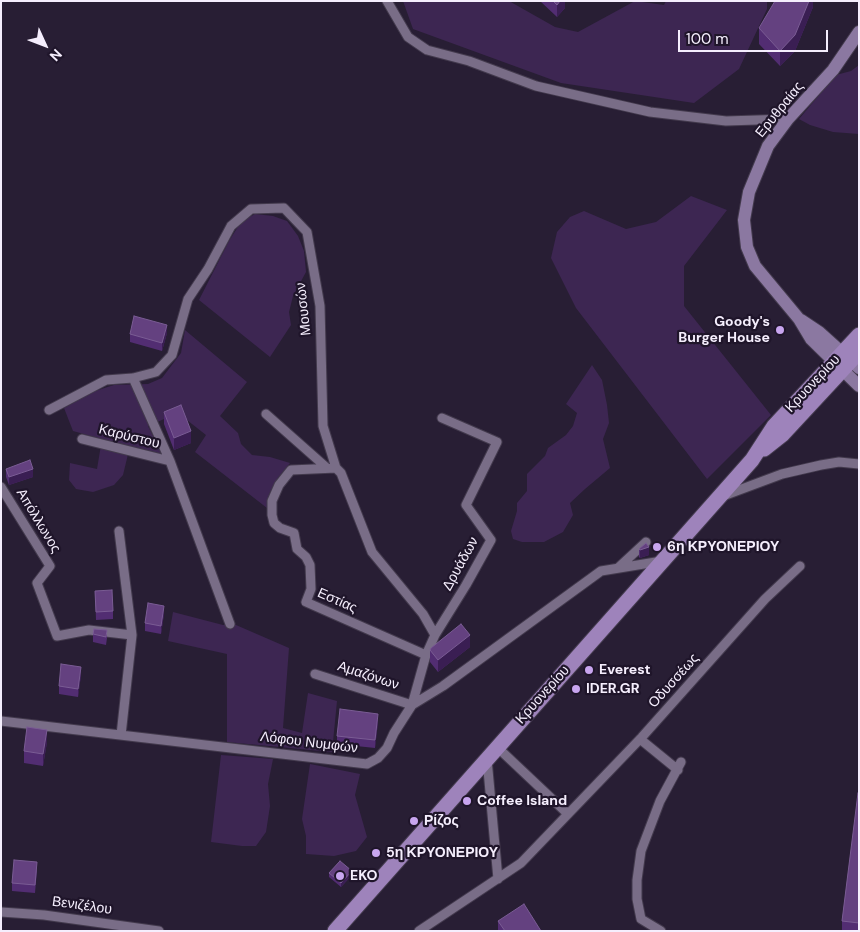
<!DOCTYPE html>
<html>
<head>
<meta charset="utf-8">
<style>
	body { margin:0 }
	#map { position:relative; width:860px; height:932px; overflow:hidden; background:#281e34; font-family:"DM Sans",sans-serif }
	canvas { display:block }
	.frame { position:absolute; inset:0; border:2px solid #f5eefd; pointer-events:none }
	.north { position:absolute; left:20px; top:20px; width:50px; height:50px; -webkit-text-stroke:4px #1f152a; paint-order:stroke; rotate:133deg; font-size:14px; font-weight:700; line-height:20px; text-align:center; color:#f5eefd }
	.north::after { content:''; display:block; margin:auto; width:18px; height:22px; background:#f5eefd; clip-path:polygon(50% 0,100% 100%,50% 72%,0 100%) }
	.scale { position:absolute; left:678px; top:30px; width:150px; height:22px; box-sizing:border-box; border:2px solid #f5eefd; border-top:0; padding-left:6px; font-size:15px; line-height:18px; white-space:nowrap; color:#f5eefd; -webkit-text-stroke:4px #1f152a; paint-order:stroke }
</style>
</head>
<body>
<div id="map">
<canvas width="860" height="932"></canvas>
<div class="frame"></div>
<div class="north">N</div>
<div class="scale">100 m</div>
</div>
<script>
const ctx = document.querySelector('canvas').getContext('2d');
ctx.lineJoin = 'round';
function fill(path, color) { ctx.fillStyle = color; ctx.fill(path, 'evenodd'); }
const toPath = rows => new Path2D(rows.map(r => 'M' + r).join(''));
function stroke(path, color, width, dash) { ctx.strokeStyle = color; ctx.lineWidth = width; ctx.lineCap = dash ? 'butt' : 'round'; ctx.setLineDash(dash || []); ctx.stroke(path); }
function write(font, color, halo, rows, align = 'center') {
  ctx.font = font + ' "DM Sans",sans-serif'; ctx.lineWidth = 4.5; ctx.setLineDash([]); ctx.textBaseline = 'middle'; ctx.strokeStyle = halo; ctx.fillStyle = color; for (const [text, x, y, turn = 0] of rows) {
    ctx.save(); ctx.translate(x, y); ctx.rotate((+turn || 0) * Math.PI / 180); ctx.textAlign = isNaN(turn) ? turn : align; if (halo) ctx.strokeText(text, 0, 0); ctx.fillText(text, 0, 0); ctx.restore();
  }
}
const green = toPath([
	[403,1,509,1,555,27,578,32,635,1,664,5,666,1,767,1,767,9,739,69,694,103,561,83,413,29],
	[859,65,859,134,833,132,810,125,799,119,836,75,851,71],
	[691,196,727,210,684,266,684,306,771,415,707,479,576,308,551,258,557,232,570,217,584,211,626,229,656,222],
	[255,214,273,216,287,221,298,236,304,251,306,272,293,296,289,312,291,325,270,357,199,300,229,241,241,222],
	[185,330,247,382,220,416,238,433,241,444,252,455,270,457,290,463,277,479,270,492,267,508,195,452,206,435,178,413,148,426,162,454,130,446,123,475,114,485,93,492,76,489,69,480,70,463,97,469,102,439,73,431,64,408,92,392,114,385,148,384,162,378,181,353],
	[592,365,602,380,607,405,609,423,603,439,610,468,585,489,570,503,573,515,563,532,544,542,522,542,513,539,511,531,517,511,517,503,527,491,527,474,545,456,548,448,566,435,573,426,577,413,566,404],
	[173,612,223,625,236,625,289,648,283,728,302,733,308,693,337,701,332,752,227,742,227,654,168,641],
	[221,755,273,759,268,784,270,806,266,832,256,846,242,846,211,842],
	[310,764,360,774,355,795,367,837,356,851,334,856,306,854,306,836,302,819]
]);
const minor = toPath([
	[387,1,408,37,427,50,469,61,536,86,650,112,726,121,788,119],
	[133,378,170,461,230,624],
	[49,410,106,380,133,378,156,372,172,355,188,299,208,269,231,226,251,209,284,208,307,232,320,306,323,426,336,468,341,473,372,552,423,614,435,635],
	[266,414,327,468],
	[82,439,170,461],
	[336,468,291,470,279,485,272,501,272,515,274,523,280,528,294,533,297,549,306,557,310,565,311,589,306,602,426,655],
	[1,487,50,566,37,583,57,636,89,630,132,635],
	[723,496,782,474,821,465,839,462,859,464],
	[119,531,132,635,121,735],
	[619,567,646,542],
	[315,674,412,705,426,655,435,635,466,585,491,540,466,505,497,442,442,418],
	[1,721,367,764,378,758,387,748,394,733,412,705,443,686,601,571,662,561],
	[640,739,678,770],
	[497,747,568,814],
	[487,759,498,879],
	[1,912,44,915,159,931],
	[419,931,521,863,642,737,765,599,800,566],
	[661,931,641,919,637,899,637,880,641,851,660,801,681,762]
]);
const secondary = toPath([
	[859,32,833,70,788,119,768,146,749,192,744,220,747,247,755,266,799,319,811,339,859,386],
	[801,320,819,332,859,368]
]);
const primary = toPath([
	[764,449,783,434,859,352],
	[335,931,752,460,774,426,859,335]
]);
const wall = toPath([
	[540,1,565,1,565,8,557,17],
	[813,1,813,7,795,51,780,66,759,44,759,28],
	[167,333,162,351,130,342,130,334],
	[164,412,191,443,174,450,164,424],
	[6,469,33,477,9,485,6,477],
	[639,549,649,555,640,558,639,557],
	[95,591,113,611,113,619,96,620],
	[164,614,161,634,145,631,145,623],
	[107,630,107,638,106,645,93,642,93,634],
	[470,647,438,672,430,662,430,650],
	[81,675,78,697,59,694,59,686],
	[378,722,375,748,337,744,337,736],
	[47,742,43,766,24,763,24,751],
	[859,793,859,931,842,931,842,921],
	[37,870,35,893,12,891,12,883],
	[329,873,352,875,341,887,329,877],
	[498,921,541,931,498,931]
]);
const shadedWall = toPath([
	[560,1,565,1,565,8,557,17,557,5],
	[809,1,813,1,813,7,795,51,780,66,780,51],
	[167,325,167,333,162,351,162,343],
	[191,431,191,443,174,450,174,438],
	[33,469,33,477,9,485,9,477],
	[649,547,649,555,640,558,640,550],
	[164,606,164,614,161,634,161,626],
	[470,635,470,647,438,672,438,660],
	[81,667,81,675,78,697,78,689],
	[378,714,378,722,375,748,375,740],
	[47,730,47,742,43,766,43,754],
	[352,871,352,875,341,887,341,883]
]);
const building = toPath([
	[553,1,560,1,557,5,553,1],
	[775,1,809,1,795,35,780,51,759,28,775,1],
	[134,316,167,325,162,343,130,334,134,316],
	[181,405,191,431,174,438,164,412,181,405],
	[30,460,33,469,9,477,6,469,30,460],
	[646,543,649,547,640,550,639,549,646,543],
	[112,590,113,611,96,612,95,591,112,590],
	[148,603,164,606,161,626,145,623,148,603],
	[461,624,470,635,438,660,430,650,431,648,461,624],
	[94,629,107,630,106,637,93,634,94,629],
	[61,664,81,667,78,689,59,686,61,664],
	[340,709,378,714,375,740,337,736,340,709],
	[27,727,47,730,43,754,24,751,27,727],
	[858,793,859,793,859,923,842,921,858,793],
	[14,860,37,862,35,885,12,883,14,860],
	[340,861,352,871,341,883,329,873,340,861],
	[524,904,541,931,505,931,498,921,524,904]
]);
const markers = [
	[780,330,5,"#c8a5ef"],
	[657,547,5,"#c8a5ef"],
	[589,670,5,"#c8a5ef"],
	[576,689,5,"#c8a5ef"],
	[467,801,5,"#c8a5ef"],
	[414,821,5,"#c8a5ef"],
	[376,853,5,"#c8a5ef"],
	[340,876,5,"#c8a5ef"]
];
const streetNames = [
	["Ερυθραίας",780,110,-51],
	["Μουσών",304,309,-96],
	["Κρυονερίου",813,384,-47],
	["Καρύστου",129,437,14],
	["Απόλλωνος",38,521,59],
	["Δρυάδων",461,564,-61],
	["Εστίας",337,601,24],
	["Αμαζόνων",368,676,18],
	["Οδυσσέως",674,681,-48],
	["Κρυονερίου",543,695,-48],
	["Λόφου Νυμφών",309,743,7],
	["Βενιζέλου",82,906,8]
];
const poiNames = [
	["Goody's",770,322,"right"],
	["Burger House",770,338,"right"],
	["6η ΚΡΥΟΝΕΡΙΟΥ",667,547],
	["Everest",599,670],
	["IDER.GR",586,689],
	["Coffee Island",477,801],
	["Ρίζος",424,821],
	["5η ΚΡΥΟΝΕΡΙΟΥ",386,853],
	["EKO",350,876]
];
fill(green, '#3d2652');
stroke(minor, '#433a4d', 11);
stroke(secondary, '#433a4d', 14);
stroke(primary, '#433a4d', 17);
stroke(minor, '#796d87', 9);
stroke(secondary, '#8b78a1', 12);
stroke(primary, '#9e83bb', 15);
fill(wall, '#522d72');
fill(shadedWall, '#3a1e53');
fill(building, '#644180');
stroke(building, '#7a5c94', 1);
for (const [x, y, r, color] of markers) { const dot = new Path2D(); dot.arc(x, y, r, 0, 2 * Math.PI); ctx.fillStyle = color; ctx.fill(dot); stroke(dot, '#1f152a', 2); }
write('14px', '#f5eefd', '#1f152a', streetNames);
write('bold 14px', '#f5eefd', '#1f152a', poiNames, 'left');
</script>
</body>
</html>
